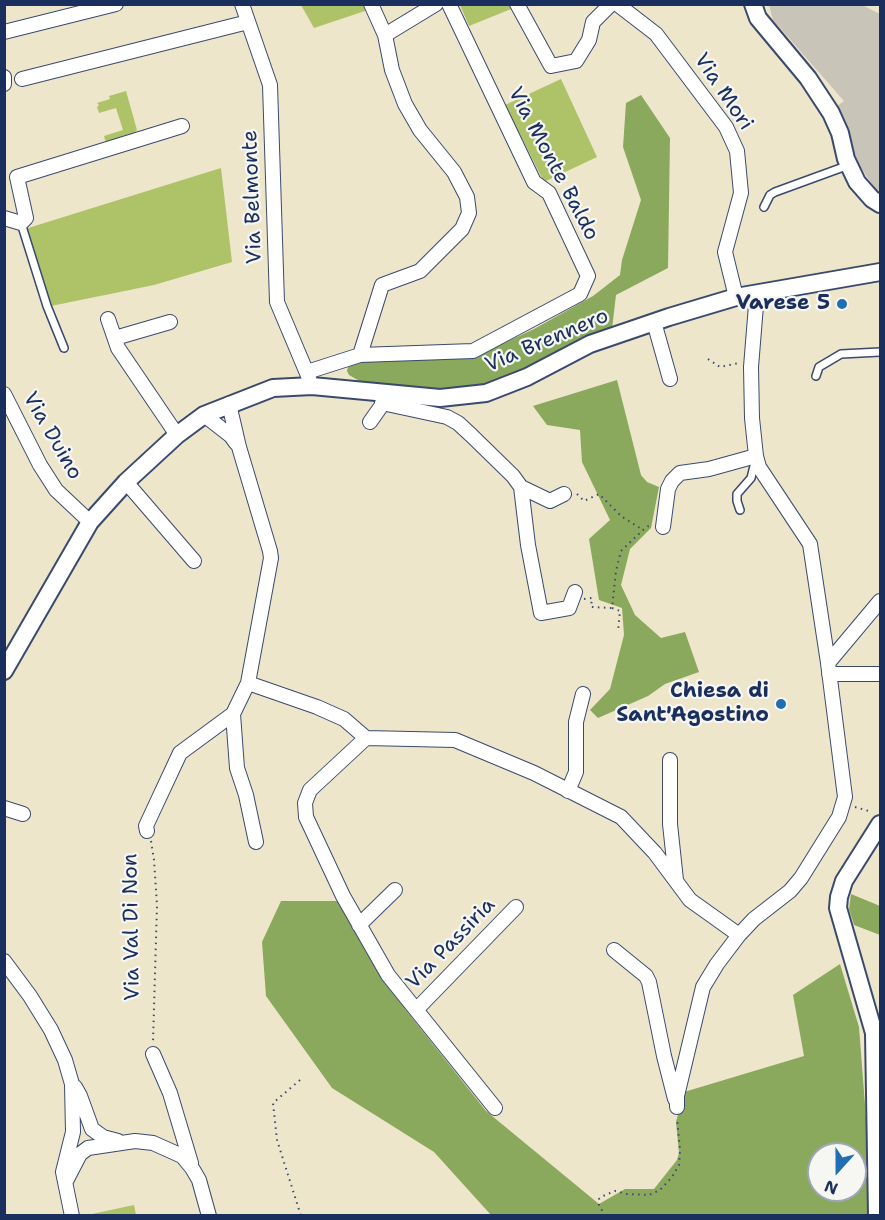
<!DOCTYPE html>
<html>
<head>
<meta charset="utf-8">
<style>
	body { margin:0 }
	#map { position:relative; width:885px; height:1220px; overflow:hidden; background:#ede6cb; font-family:"Shantell Sans",sans-serif }
	canvas { display:block }
	.frame { position:absolute; inset:0; border:6px solid #1b2f5e; pointer-events:none }
	.north { position:absolute; left:807px; top:1142px; width:60px; height:60px; box-sizing:border-box; background:#f6f6f2; border:2px solid #9ea6b7; border-radius:50%; rotate:201deg; font-size:16px; font-weight:700; line-height:24px; text-align:center; color:#1b2f5e }
	.north::after { content:''; display:block; margin:auto; width:21px; height:27px; background:#1f6fb2; clip-path:polygon(50% 0,100% 100%,50% 72%,0 100%) }
</style>
</head>
<body>
<div id="map">
<canvas width="885" height="1220"></canvas>
<div class="frame"></div>
<div class="north">N</div>
</div>
<script>
const ctx = document.querySelector('canvas').getContext('2d');
ctx.lineJoin = 'round';
function fill(path, color) { ctx.fillStyle = color; ctx.fill(path, 'evenodd'); }
const toPath = rows => new Path2D(rows.map(r => 'M' + r).join(''));
function stroke(path, color, width, dash) { ctx.strokeStyle = color; ctx.lineWidth = width; ctx.lineCap = dash ? 'butt' : 'round'; ctx.setLineDash(dash || []); ctx.stroke(path); }
function write(font, color, halo, rows, align = 'center') {
  ctx.font = font + ' "Shantell Sans",sans-serif'; ctx.lineWidth = 4.5; ctx.setLineDash([]); ctx.textBaseline = 'middle'; ctx.strokeStyle = halo; ctx.fillStyle = color; for (const [text, x, y, turn = 0] of rows) {
    ctx.save(); ctx.translate(x, y); ctx.rotate((+turn || 0) * Math.PI / 180); ctx.textAlign = isNaN(turn) ? turn : align; if (halo) ctx.strokeText(text, 0, 0); ctx.fillText(text, 0, 0); ctx.restore();
  }
}
const industrial = toPath([
	[769,5,862,5,880,14,880,194,876,190,859,165,836,107,844,101,773,20]
]);
const green = toPath([
	[301,5,364,5,365,11,314,28],
	[460,5,509,5,511,9,469,26],
	[561,79,597,157,544,182,505,105],
	[126,91,137,130,134,133,106,143,104,136,123,130,116,108,99,113,97,107,99,105,97,103,110,99,109,96],
	[221,168,232,262,154,285,51,306,25,229],
	[134,1205,136,1215,92,1215,92,1214]
]);
const forest = toPath([
	[641,95,670,138,668,268,616,295,612,329,527,371,485,386,438,392,363,383,349,375,347,371,348,367,363,360,474,357,534,329,593,296,620,275,622,260,641,200,623,147,626,103],
	[617,380,641,475,647,482,659,487,651,528,630,549,621,585,635,615,661,638,685,632,699,672,665,684,648,696,598,718,590,710,610,689,624,635,622,608,599,600,589,539,610,520,582,462,580,430,547,425,533,406],
	[851,894,880,906,880,935,854,925,849,909],
	[281,901,339,901,368,955,405,1009,486,1111,599,1204,625,1189,654,1189,677,1160,679,1153,676,1122,684,1092,804,1056,793,995,840,964,859,1027,869,1157,869,1215,491,1215,434,1152,332,1088,266,996,262,942],
	[819,1154,855,1154,855,1190,819,1190]
]);
const path = toPath([
	[708,359,720,367,739,363],
	[577,494,584,501,599,494,621,516,643,530],
	[584,599,592,598,591,607,612,608,616,571,621,551,643,530,651,524],
	[612,608,620,611,618,631],
	[855,807,872,812],
	[151,841,154,860,157,905,153,1042],
	[300,1080,273,1103,277,1140,301,1216],
	[605,1216,599,1205,599,1199,603,1196,615,1191,627,1194,649,1195,660,1190,672,1177,679,1165,680,1150,677,1118]
]);
const service = toPath([
	[764,207,770,195,775,192,849,165],
	[21,223,47,306,64,348],
	[816,376,819,367,841,354,880,352],
	[740,510,737,501,737,494,751,478,755,462]
]);
const minor = toPath([
	[242,4,270,85,277,302,309,378],
	[517,4,551,66,576,61,589,40,593,22,611,4],
	[617,4,656,34,726,127,737,151,741,193,725,252,736,297],
	[4,32,116,4],
	[385,35,436,4],
	[4,77,4,84],
	[22,79,248,22],
	[4,218,21,223,26,218,17,177,182,126],
	[108,319,118,348,177,435],
	[654,322,670,379],
	[115,338,170,322],
	[360,355,473,351,580,294,588,276,549,193,534,182,449,4],
	[307,372,360,355,382,285,420,271,462,229,469,213,467,197,454,172,420,130,405,104,392,70,385,35,371,4],
	[4,394,40,465,56,490,90,522],
	[382,403,447,417,458,423,471,435,513,476,521,487,528,545,541,613,569,608,575,592],
	[204,415,231,436,236,443],
	[370,422,382,405,384,395],
	[126,482,194,561],
	[521,487,550,501,564,494],
	[663,527,668,489,672,481,680,473,709,469,756,456],
	[828,663,880,601],
	[829,674,880,674],
	[248,683,317,707,344,719,366,738],
	[233,714,237,768,246,795,256,842],
	[670,760,670,824,676,880],
	[568,791,576,772,576,722,583,694],
	[4,808,23,814],
	[147,831,146,826,152,813,180,753,233,714,248,683,271,558,270,551,239,447,229,404],
	[359,925,395,890],
	[614,950,646,976,649,982,664,1056,675,1099],
	[4,961,30,996,51,1030,65,1060,72,1084,73,1132,63,1172,72,1216],
	[416,1010,516,907],
	[153,1054,170,1093,191,1163],
	[75,1087,80,1096,92,1129,103,1137,118,1141],
	[677,1107,677,1096,703,987,717,964,739,935,754,919,790,891,801,878,839,817,845,797,828,663,810,544,759,467,756,456,752,418,751,367,757,293],
	[495,1108,388,975,343,896,306,817,305,803,310,790,366,738,455,740,534,773,621,817,655,853,690,900,739,935],
	[66,1181,80,1154,88,1148,135,1141,153,1143,182,1156,192,1168,199,1180,209,1216]
]);
const tertiary = toPath([
	[753,4,758,18,808,78,831,113,840,133,846,159,857,182,872,199,880,204],
	[4,671,90,522,126,482,177,435,204,415,273,388,312,386,440,398,486,393,527,377,590,344,669,317,736,297,880,272],
	[877,1216,874,1033,838,908,839,897,844,881,880,824]
]);
const markers = [
	[842,304,6,"#1f6fb2"],
	[781,704,6,"#1f6fb2"]
];
const streetNames = [
	["Via Mori",723,92,56],
	["Via Monte Baldo",553,164,62],
	["Via Belmonte",253,197,-92],
	["Via Brennero",547,341,-23],
	["Via Duino",52,436,60],
	["Via Val Di Non",132,927,-91],
	["Via Passiria",451,944,-46]
];
const poiNames = [
	["Varese 5",830,304],
	["Chiesa di",769,692],
	["Sant'Agostino",769,716]
];
fill(industrial, '#c8c4b8');
fill(green, '#aec367');
fill(forest, '#8aa95c');
stroke(service, '#3a4a6e', 10);
stroke(minor, '#3a4a6e', 16);
stroke(tertiary, '#3a4a6e', 20);
stroke(path, '#3a4a6e', 2, [1.5, 4.5]);
stroke(service, '#fff', 7);
stroke(minor, '#fff', 14);
stroke(tertiary, '#fff', 16);
for (const [x, y, r, color] of markers) { const dot = new Path2D(); dot.arc(x, y, r, 0, 2 * Math.PI); ctx.fillStyle = color; ctx.fill(dot); stroke(dot, '#f6f6f2', 2); }
write('21px', '#1b2f5e', '#f6f6f2', streetNames);
write('bold 21px', '#1b2f5e', '#f6f6f2', poiNames, 'right');
</script>
</body>
</html>
